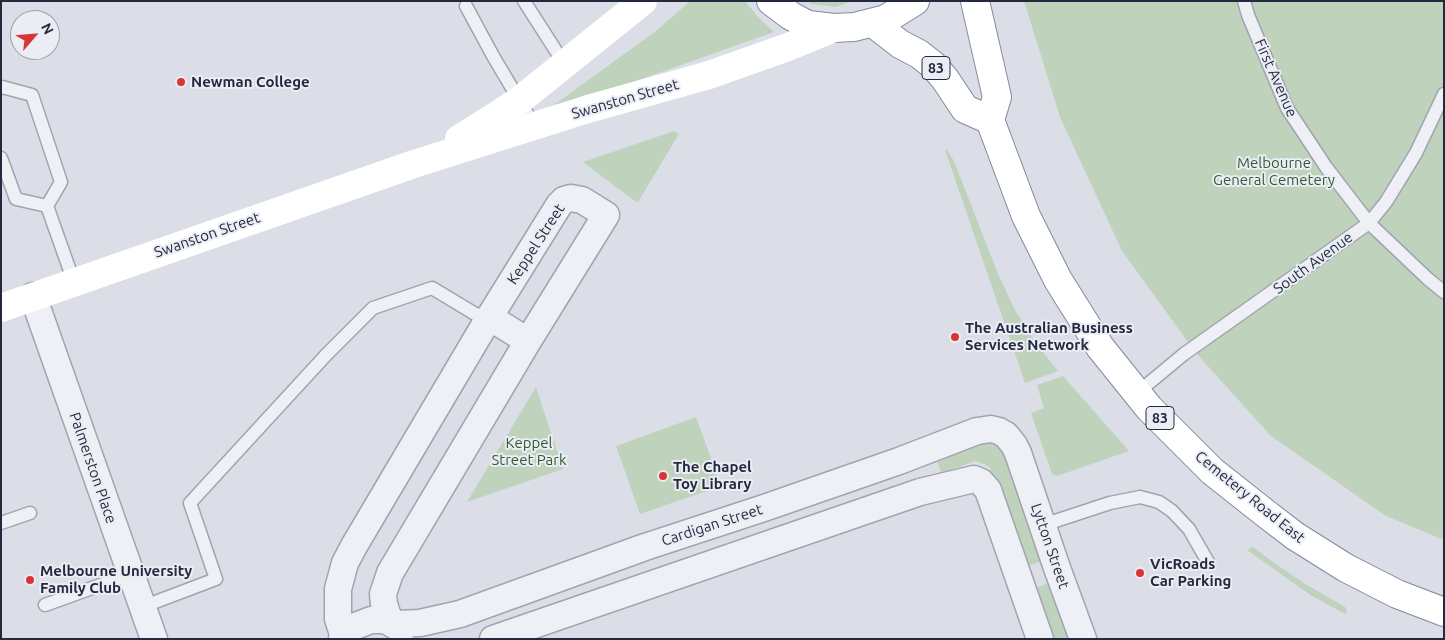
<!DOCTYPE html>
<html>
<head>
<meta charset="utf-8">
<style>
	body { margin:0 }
	#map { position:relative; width:1445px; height:640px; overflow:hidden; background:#dbdee7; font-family:Ubuntu,sans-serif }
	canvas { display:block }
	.frame { position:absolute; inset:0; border:2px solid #242a3e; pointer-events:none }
	.north { position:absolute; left:10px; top:10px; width:50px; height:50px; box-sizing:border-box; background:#ebedf5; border:1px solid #9b9fac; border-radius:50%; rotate:63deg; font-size:14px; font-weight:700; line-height:20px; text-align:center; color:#242a3e }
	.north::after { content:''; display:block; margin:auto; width:18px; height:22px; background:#d83535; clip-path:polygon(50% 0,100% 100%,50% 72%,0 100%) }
</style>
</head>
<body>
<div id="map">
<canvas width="1445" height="640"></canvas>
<div class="frame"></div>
<div class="north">N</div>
</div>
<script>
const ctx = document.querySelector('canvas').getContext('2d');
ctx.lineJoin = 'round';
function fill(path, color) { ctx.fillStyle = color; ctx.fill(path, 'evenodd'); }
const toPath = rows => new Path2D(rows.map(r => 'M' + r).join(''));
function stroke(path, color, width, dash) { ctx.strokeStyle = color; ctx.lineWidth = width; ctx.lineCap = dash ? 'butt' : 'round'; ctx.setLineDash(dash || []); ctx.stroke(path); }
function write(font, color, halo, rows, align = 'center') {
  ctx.font = font + ' Ubuntu,sans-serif'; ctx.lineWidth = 4; ctx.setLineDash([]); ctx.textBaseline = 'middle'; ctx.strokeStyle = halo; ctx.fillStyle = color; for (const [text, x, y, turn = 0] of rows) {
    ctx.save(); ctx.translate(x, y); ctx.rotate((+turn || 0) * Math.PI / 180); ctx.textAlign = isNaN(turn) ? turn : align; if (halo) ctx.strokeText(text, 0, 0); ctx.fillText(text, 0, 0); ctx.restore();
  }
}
const green = toPath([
	[690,1,745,1,758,17,774,32,540,115,656,31],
	[808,1,852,1,836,7,811,4],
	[1024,1,1444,1,1444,540,1386,516,1271,436,1196,353,1122,251,1060,117],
	[674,131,679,134,638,202,632,199,583,162],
	[945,150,947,150,954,161,998,274,1015,310,1035,342,1058,371,1025,383],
	[1063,376,1129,451,1057,476,1052,474,1031,413,1044,408,1037,385],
	[536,387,563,469,467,502],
	[696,417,721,486,640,514,616,446],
	[983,441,999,444,1004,447,1042,561,1028,566,1022,563,990,471,991,469,989,467,984,464,976,461,941,473,936,458],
	[1253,547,1273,562,1305,584,1345,607,1347,611,1345,614,1312,596,1247,550],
	[1050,583,1074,639,1047,639,1035,588]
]);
const lane = toPath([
	[524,1,565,65],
	[1244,1,1248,15,1287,108,1326,167,1369,223,1428,279,1444,292],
	[466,6,493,56,528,115,531,127],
	[1,88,2,87,32,95,61,182,47,206,74,282],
	[1,158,16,199,47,206],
	[1137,393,1184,354,1369,223,1386,202,1416,153,1444,94],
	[1,523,30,513],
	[1043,525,1110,503,1140,497,1159,502,1172,511,1189,529,1208,562],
	[45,605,131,574],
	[142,607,216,579,190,503,326,355,373,308,432,288,487,321]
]);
const street = toPath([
	[33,296,154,639],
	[489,317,528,341],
	[395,624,420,623,460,614,645,547,764,508,899,461,977,431,991,429,999,431,1006,435,1014,445,1018,453,1057,568,1083,639],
	[344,637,338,619,338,589,345,563,354,546,487,321,559,205,564,200,571,198,582,200,606,215,528,341,390,573,383,594,384,604,390,622],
	[342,639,353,627,371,620,383,620,389,622,402,630],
	[493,639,920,492,974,479,981,482,988,490,1040,639]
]);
const secondary = toPath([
	[459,139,488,121,520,100,643,1],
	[1,308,414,164,588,109,709,75,788,47,834,28]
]);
const highway = toPath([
	[771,1,791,16,808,25,834,28,854,27,886,19,915,1],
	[975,1,997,97,990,120,1026,216,1058,280,1100,347,1149,408,1212,471,1265,513,1295,536,1346,568,1397,594,1444,612],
	[873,23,900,44,919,54,933,65,945,79,965,109,990,120]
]);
const markers = [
	[181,82,5,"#d83535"],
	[955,337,5,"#d83535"],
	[663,476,5,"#d83535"],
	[1140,573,5,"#d83535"],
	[30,580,5,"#d83535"]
];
const shields = [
	[936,68,28],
	[1160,418,28]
];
const shieldNames = [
	["83",936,68],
	["83",1160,418]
];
const streetNames = [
	["First Avenue",1276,78,66],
	["Swanston Street",625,99,-16],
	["Swanston Street",207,235,-19],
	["Keppel Street",536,244,-57],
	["South Avenue",1313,263,-36],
	["Palmerston Place",93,468,71],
	["Cemetery Road East",1250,497,39],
	["Cardigan Street",712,525,-18],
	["Lytton Street",1050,546,71]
];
const poiNames = [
	["Newman College",191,82],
	["The Australian Business",965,328],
	["Services Network",965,345],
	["The Chapel",673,467],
	["Toy Library",673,484],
	["VicRoads",1150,564],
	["Car Parking",1150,581],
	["Melbourne University",40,571],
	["Family Club",40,588]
];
const parkNames = [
	["Melbourne",1274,163],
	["General Cemetery",1274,180],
	["Keppel",529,443],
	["Street Park",529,460]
];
fill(green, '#bed2bc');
stroke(lane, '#a0a4b1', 15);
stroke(street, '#a0a4b1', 29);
stroke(highway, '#82899f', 30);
stroke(lane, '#eef0f5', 12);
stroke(street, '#eef0f5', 26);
stroke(secondary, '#fff', 28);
stroke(highway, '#fff', 28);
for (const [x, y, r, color] of markers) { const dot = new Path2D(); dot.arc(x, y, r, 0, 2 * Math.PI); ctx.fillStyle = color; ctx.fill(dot); stroke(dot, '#ebedf5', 2); }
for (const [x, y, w] of shields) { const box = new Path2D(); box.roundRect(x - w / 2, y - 11.5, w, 23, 4); ctx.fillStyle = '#ebedf5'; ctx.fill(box); stroke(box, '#242a3e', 1); }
write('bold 14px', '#242a3e', null, shieldNames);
write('15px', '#242a3e', '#ebedf5', streetNames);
write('bold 15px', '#242a3e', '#ebedf5', poiNames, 'left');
write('15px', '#325b31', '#ebedf5', parkNames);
</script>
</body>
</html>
